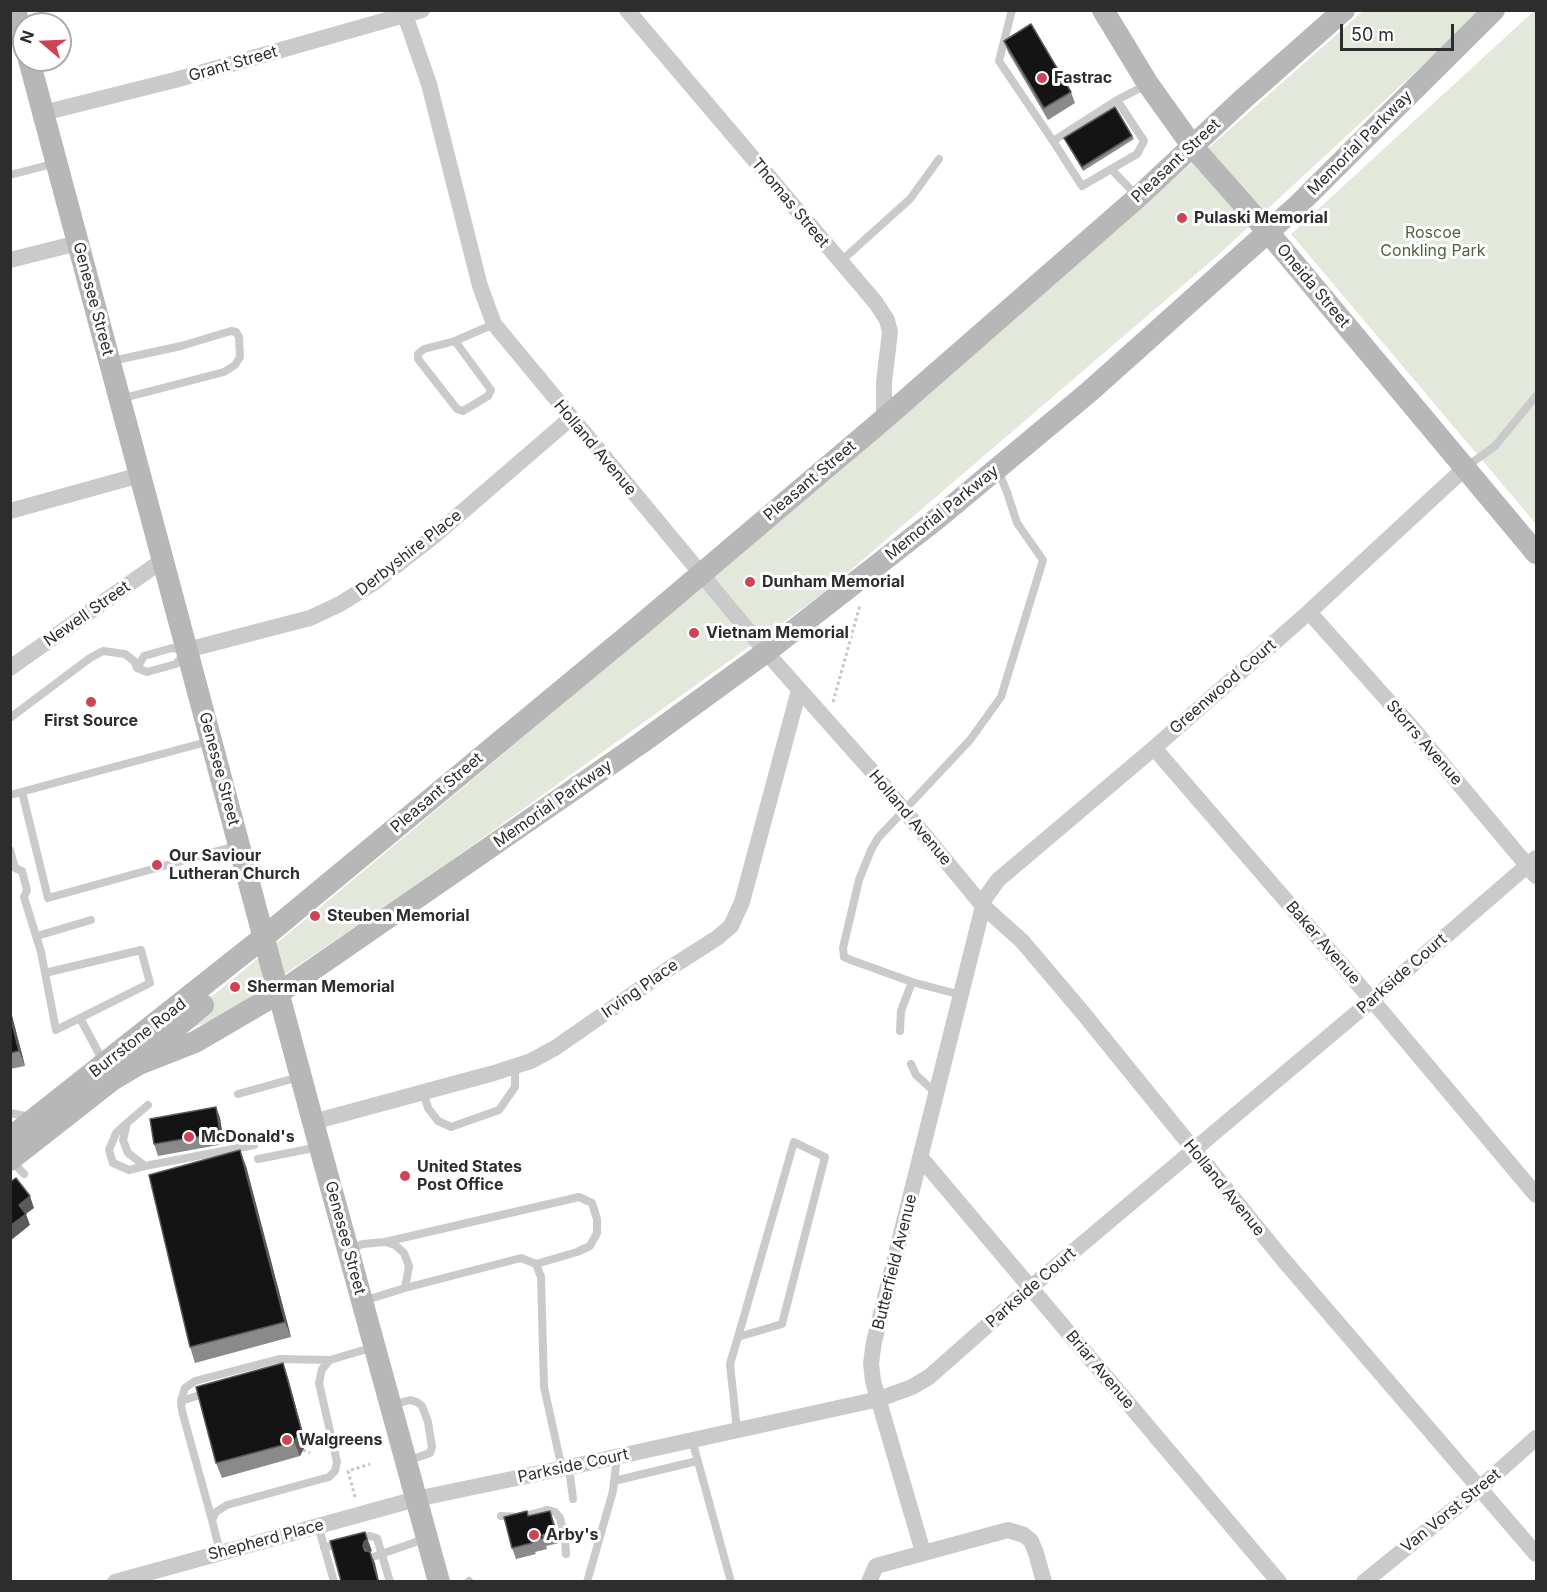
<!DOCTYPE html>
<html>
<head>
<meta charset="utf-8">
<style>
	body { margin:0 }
	#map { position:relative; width:1547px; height:1592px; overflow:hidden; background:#fff; font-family:Inter,sans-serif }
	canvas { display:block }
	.frame { position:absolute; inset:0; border:12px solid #2d2d2d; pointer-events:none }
	.north { position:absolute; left:12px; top:12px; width:60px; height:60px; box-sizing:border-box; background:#fff; border:2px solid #ababab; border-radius:50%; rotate:289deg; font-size:16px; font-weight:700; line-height:24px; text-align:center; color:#2d2d2d }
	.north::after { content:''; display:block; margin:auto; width:21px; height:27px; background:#ce4454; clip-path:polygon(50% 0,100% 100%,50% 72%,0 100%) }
	.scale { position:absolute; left:1340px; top:24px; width:114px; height:27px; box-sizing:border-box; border:3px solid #2d2d2d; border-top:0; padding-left:8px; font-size:18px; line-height:21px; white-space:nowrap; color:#2d2d2d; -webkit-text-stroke:4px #fff; paint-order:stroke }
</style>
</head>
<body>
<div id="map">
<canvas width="1547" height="1592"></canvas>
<div class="frame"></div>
<div class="north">N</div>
<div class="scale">50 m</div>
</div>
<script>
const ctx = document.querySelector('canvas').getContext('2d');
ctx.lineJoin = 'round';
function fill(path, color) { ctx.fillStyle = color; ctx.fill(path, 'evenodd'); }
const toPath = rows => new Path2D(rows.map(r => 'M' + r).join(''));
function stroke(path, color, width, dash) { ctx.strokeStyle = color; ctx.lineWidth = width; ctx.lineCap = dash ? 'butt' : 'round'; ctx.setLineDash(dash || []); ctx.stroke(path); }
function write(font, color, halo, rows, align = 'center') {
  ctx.font = font + ' Inter,sans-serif'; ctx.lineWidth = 6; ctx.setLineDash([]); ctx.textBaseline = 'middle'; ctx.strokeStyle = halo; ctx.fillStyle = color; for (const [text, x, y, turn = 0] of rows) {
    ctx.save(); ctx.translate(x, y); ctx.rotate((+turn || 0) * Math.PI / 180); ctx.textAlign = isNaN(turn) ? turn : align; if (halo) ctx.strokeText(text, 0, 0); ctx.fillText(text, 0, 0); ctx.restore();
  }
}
const green = toPath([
	[1363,11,1481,11,1217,256,824,593,406,893,219,1018,160,1039,317,910,832,478,1185,169],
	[1534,11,1536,11,1536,524,1291,234]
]);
const path = toPath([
	[833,702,860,605],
	[303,1450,310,1453],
	[355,1497,348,1471,370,1464]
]);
const lane = toPath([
	[1012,10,999,61,1053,141,1082,186,1137,154,1144,141,1117,100,1053,141],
	[1117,100,1146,85],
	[1111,169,1138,197],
	[10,175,56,163],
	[840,262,910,199,939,159],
	[455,341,491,390,488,396,463,411,457,409,418,359,418,354,424,349,455,341,494,324],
	[112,361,181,346,231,331,236,332,239,337,240,357,235,365,224,372,120,399],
	[1466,467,1495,446,1536,396],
	[10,718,90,658,103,651,125,654,134,661,137,668,147,672,176,664,187,650,172,648,144,656,137,668],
	[22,792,48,898,239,845],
	[10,795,210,741],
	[10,850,15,868,22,871,27,890,24,897,41,952,56,1030,80,1018,104,1063],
	[37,936,91,920],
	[45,973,141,950,150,983,80,1018],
	[961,995,912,982,851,960,844,957,843,948,859,880,871,850,878,838,970,740,1001,697,1043,560,1017,523,1007,492,998,470],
	[900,1031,901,1011,912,982],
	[911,1064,916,1075,936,1093],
	[423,1092,428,1108,438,1121,451,1127,499,1110,515,1087,515,1066],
	[238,1094,299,1077],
	[148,1105,127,1123,123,1140,128,1153,145,1166,254,1145],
	[10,1113,31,1117],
	[127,1123,116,1133,109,1150,113,1163,129,1170,145,1166],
	[258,1159,319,1147],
	[12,1161,24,1174],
	[385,1242,579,1197,592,1203,597,1219,597,1233,590,1246,577,1252,536,1264],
	[349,1249,363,1244,385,1242,395,1245,404,1253,409,1266,405,1288,363,1301],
	[405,1288,521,1258,536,1264,541,1277,544,1387,562,1469],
	[181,1401,206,1393],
	[392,1405,410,1400,417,1402,422,1406,428,1422,432,1447,430,1453,407,1461],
	[737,1430,730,1364,738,1337,794,1142,825,1157,782,1324,738,1337],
	[692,1440,731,1582],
	[569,1467,573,1499],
	[614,1481,697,1461],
	[501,1516,521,1517,547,1510,555,1512,560,1518,565,1538,566,1554],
	[212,1520,182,1411,181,1401,185,1388,195,1381,279,1359,330,1360],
	[318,1525,334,1582],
	[357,1539,370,1536,377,1538,390,1582],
	[324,1548,342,1543],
	[220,1552,212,1520,216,1512,227,1505,329,1477,335,1471,337,1462,319,1383,322,1369,330,1360,374,1347],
	[373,1557,427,1538],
	[468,1582,469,1581],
	[587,1582,613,1491,617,1457]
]);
const street = toPath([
	[627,10,876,303,887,320,890,332,884,382,884,419],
	[405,15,429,84,480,286,494,324,766,652,870,769,983,906,1022,941,1083,1013,1281,1257,1536,1554],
	[43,113,175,80,422,10],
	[10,260,78,243],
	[10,511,140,475],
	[1309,612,1408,723,1536,876],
	[187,650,310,618,340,604,375,582,433,537,571,418],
	[10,668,163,560],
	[1154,748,1372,1000,1536,1195],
	[313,1122,494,1073,531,1061,555,1048,673,966,717,938,731,926,742,902,799,690],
	[921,1158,1279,1582],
	[923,1552,873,1381,871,1363,874,1342,985,898,998,880,1154,748,1309,612,1466,467],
	[115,1582,416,1499,579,1465,879,1399,912,1387,929,1377,1031,1287,1372,1000,1536,858],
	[869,1582,876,1566,1008,1530,1024,1535,1031,1541,1036,1553,1044,1582],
	[1364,1582,1481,1487,1536,1438]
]);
const secondary = toPath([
	[15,10,24,43],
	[1103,10,1148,84,1193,147,1268,232,1536,553],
	[29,60,313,1122,439,1582],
	[141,1057,203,1005],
	[10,1138,264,937,642,624,884,419,1138,197,1242,100,1344,10],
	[10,1160,112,1080,139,1064,195,1042,279,993,641,743,766,652,939,517,1089,392,1297,206,1494,10]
]);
const wall = toPath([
	[1004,41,1071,92,1075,103,1048,120,1008,52],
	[1132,136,1134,139,1083,171,1064,138],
	[10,1008,25,1066,10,1069],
	[216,1107,220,1118,224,1144,158,1156,154,1144],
	[246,1166,291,1337,195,1363,190,1347],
	[283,1363,288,1378,306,1444,300,1456,222,1478,216,1463],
	[529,1516,554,1522,559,1543,546,1546,547,1549,535,1552,536,1554,516,1559,512,1548]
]);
const shadedWall = toPath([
	[10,1008,25,1066,19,1051,10,1015],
	[216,1107,220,1118,224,1144,220,1133],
	[240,1150,246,1166,291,1337,285,1322],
	[30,1196,34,1208,23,1216,19,1205],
	[26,1214,30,1225,10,1241,10,1226],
	[283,1363,288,1378,306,1444,300,1456,294,1442],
	[550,1511,554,1522,559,1543,555,1531],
	[365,1532,372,1551,368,1553,363,1547],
	[370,1552,375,1563,379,1581,378,1581]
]);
const building = toPath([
	[1031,24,1071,92,1044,108,1004,41,1031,24],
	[1115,107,1132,136,1082,167,1064,138,1115,107],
	[10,1015,19,1051,10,1053,10,1015],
	[216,1107,220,1133,154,1144,150,1119,216,1107],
	[240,1150,285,1322,190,1347,149,1175,240,1150],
	[16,1178,30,1196,19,1205,26,1214,10,1226,10,1182,16,1178],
	[283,1363,301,1429,294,1442,216,1463,196,1387,283,1363],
	[527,1511,528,1516,550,1511,555,1531,542,1535,543,1538,531,1541,532,1543,512,1548,504,1517,527,1511],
	[365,1532,367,1539,364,1542,363,1547,365,1551,370,1552,378,1581,341,1581,330,1541,365,1532]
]);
const markers = [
	[1042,78,6,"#ce4454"],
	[1182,218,6,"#ce4454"],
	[750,582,6,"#ce4454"],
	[694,633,6,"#ce4454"],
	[91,702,6,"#ce4454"],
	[157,865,6,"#ce4454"],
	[315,916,6,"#ce4454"],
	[235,987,6,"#ce4454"],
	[189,1137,6,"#ce4454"],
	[405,1176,6,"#ce4454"],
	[287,1440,6,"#ce4454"],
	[534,1535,6,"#ce4454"]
];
const streetNames = [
	["Grant Street",233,64,-16],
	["Memorial Parkway",1360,143,-45],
	["Pleasant Street",1176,161,-43],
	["Thomas Street",790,203,50],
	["Oneida Street",1313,286,50],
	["Genesee Street",93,299,75],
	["Holland Avenue",595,448,50],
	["Pleasant Street",810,481,-40],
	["Memorial Parkway",942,513,-39],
	["Derbyshire Place",409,553,-38],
	["Newell Street",87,614,-35],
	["Greenwood Court",1223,687,-41],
	["Storrs Avenue",1424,743,49],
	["Genesee Street",219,769,75],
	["Pleasant Street",437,793,-40],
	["Memorial Parkway",553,804,-35],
	["Holland Avenue",910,818,50],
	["Baker Avenue",1323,943,49],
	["Parkside Court",1402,974,-41],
	["Irving Place",640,989,-35],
	["Burrstone Road",138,1038,-38],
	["Holland Avenue",1224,1188,51],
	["Genesee Street",345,1238,75],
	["Butterfield Avenue",895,1262,-76],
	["Parkside Court",1031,1288,-41],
	["Briar Avenue",1100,1370,50],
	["Parkside Court",573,1466,-12],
	["Van Vorst Street",1451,1511,-39],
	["Shepherd Place",266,1540,-15]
];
const poiNames = [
	["Fastrac",1054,78],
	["Pulaski Memorial",1194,218],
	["Dunham Memorial",762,582],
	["Vietnam Memorial",706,633],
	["First Source",91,721,"center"],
	["Our Saviour",169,856],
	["Lutheran Church",169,874],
	["Steuben Memorial",327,916],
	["Sherman Memorial",247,987],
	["McDonald's",201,1137],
	["United States",417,1167],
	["Post Office",417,1185],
	["Walgreens",299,1440],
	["Arby's",546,1535]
];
const parkNames = [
	["Roscoe",1433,233],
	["Conkling Park",1433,251]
];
fill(green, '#e3e8dc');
stroke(path, '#c7c7c7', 3, [3, 3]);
stroke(lane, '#cacaca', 8);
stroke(street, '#cacaca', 16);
stroke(secondary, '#b7b7b7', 22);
fill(wall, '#8a8a8a');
fill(shadedWall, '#5a5a5a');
fill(building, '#141414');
stroke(building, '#5a5a5a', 1.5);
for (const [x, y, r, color] of markers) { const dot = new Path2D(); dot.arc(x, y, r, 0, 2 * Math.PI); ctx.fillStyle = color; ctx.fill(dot); stroke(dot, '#fff', 2); }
write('16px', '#2d2d2d', '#fff', streetNames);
write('bold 16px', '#2d2d2d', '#fff', poiNames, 'left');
write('16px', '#526240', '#fff', parkNames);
</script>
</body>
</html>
